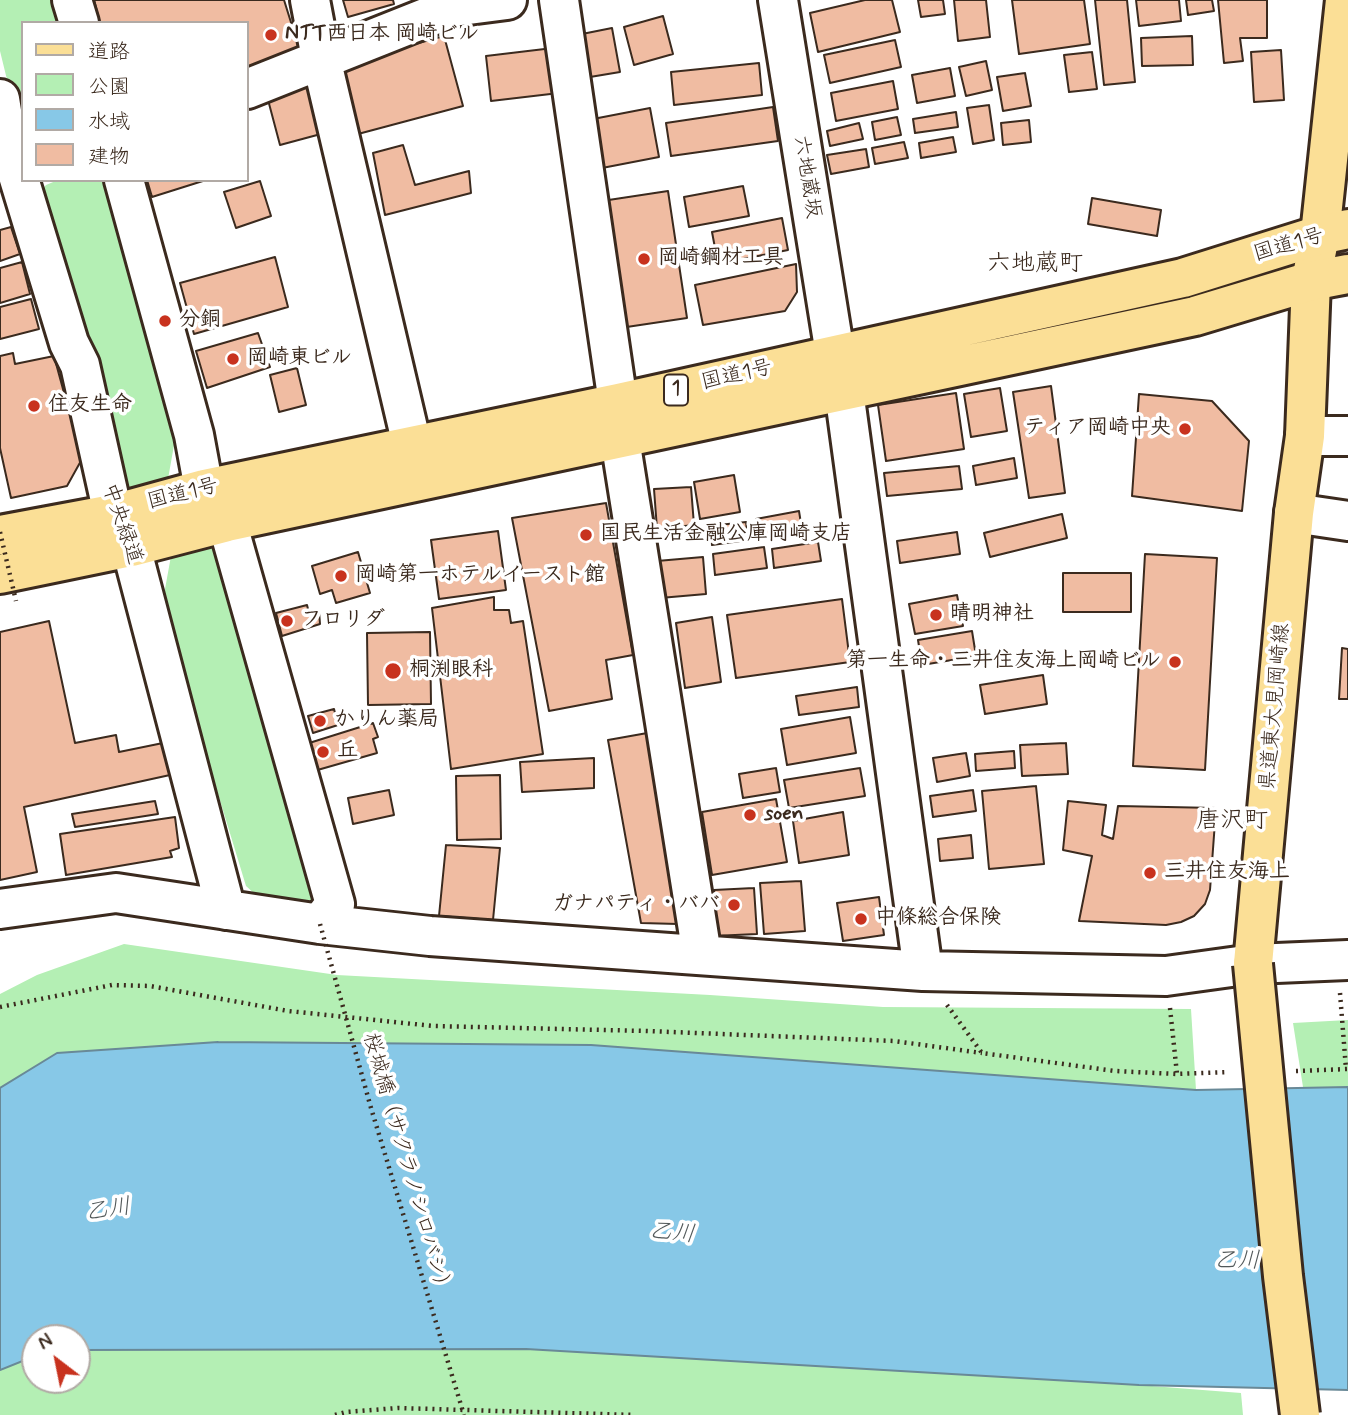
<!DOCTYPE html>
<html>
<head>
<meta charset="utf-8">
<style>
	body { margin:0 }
	#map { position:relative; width:1348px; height:1415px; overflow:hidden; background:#fff; font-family:Mynerve,"Klee One",sans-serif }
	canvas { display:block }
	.legend { position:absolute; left:21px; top:21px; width:228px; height:161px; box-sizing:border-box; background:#fff; border:2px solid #b1aaa5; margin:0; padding:9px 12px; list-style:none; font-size:21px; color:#3b2a1e }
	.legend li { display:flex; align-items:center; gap:14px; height:35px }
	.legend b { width:35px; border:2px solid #b1aaa5 }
	.north { position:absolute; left:21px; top:1324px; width:70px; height:70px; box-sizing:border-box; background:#fff; border:2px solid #b1aaa5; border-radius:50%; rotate:328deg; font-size:19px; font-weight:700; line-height:28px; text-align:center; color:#3b2a1e }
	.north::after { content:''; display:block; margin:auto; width:24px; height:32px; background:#c8321e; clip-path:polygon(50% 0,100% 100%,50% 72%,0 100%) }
</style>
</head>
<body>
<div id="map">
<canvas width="1348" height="1415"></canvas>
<ul class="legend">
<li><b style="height:9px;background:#fbdf96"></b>道路</li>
<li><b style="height:19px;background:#b4efb4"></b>公園</li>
<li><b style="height:19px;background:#87c8e7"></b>水域</li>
<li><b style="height:19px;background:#f0bca2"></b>建物</li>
</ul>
<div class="north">N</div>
</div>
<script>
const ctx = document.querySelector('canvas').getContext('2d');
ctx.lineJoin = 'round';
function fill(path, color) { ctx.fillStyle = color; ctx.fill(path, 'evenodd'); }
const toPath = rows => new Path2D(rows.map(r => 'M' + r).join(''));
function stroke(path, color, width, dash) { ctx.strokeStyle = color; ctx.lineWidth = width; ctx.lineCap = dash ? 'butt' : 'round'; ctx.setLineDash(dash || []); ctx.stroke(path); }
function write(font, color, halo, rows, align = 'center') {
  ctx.font = font + ' Mynerve,"Klee One",sans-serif'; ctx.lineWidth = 7; ctx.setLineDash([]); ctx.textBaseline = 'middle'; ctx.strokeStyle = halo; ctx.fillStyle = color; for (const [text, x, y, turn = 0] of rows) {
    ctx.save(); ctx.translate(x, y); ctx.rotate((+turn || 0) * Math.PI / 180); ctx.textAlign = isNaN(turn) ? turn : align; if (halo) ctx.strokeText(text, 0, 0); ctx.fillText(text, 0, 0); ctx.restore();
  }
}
const green = toPath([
	[0,0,58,0,64,23,23,23,23,145,0,51],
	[58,180,114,180,179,417,168,479,129,488,119,480,38,194,46,185],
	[216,546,319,905,257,896,246,886,205,751,196,740,163,600,171,556],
	[124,944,337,975,710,995,883,1007,1191,1009,1196,1090,591,1045,218,1042,57,1053,0,1088,0,994,37,975],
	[1348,1020,1348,1087,1303,1087,1293,1023],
	[526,1349,1139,1385,1241,1393,1243,1415,0,1415,0,1370,35,1356,35,1380,77,1380,77,1350]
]);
const water = toPath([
	[218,1042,591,1045,1196,1090,1348,1087,1348,1390,1139,1385,526,1349,77,1350,77,1338,35,1338,35,1356,0,1370,0,1088,57,1053,218,1042]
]);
const building = toPath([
	[94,0,284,0,299,48,247,68,247,23,100,23,94,0],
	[343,0,393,0,394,4,348,17,343,0],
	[865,0,892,0,900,32,818,52,810,13,865,0],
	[918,0,943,0,945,14,921,17,918,0],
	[954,0,986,0,990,37,958,41,954,0],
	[1012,0,1084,0,1090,44,1019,54,1012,0],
	[1095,0,1127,0,1135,82,1104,85,1095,0],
	[1136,0,1179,0,1181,21,1139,26,1136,0],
	[1186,0,1212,0,1214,11,1188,15,1186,0],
	[1218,0,1267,0,1267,38,1240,38,1243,61,1224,63,1218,0],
	[663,16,673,54,634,65,624,27,663,16],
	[612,28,620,72,590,77,582,34,612,28],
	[444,36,463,106,358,134,339,65,444,36],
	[1192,36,1193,65,1142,66,1141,38,1192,36],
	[895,40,901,67,830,83,824,55,895,40],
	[553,48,559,93,491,101,486,56,553,48],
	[1281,50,1284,100,1254,102,1251,52,1281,50],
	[1092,52,1097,89,1069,92,1064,55,1092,52],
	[986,61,992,90,966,96,959,67,986,61],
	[759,63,762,95,674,105,671,72,759,63],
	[950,68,955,96,917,103,912,75,950,68],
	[1025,73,1031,106,1003,111,997,77,1025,73],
	[893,81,898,109,836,121,831,93,893,81],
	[320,82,332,131,280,145,267,96,320,82],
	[989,105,994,140,973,144,967,108,989,105],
	[773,107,778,141,671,156,666,123,773,107],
	[650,108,659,157,602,168,593,119,650,108],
	[956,112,958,127,915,133,913,119,956,112],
	[897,117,901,135,875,140,872,122,897,117],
	[1029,120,1031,142,1003,145,1001,123,1029,120],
	[859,123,863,139,830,146,827,131,859,123],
	[953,137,956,152,921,158,919,143,953,137],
	[904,142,908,158,875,164,872,148,904,142],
	[403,145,415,185,469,171,471,193,385,215,373,153,403,145],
	[866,149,869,167,831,174,827,155,866,149],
	[147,180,206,180,152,197,147,180],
	[260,181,271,216,236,228,224,192,260,181],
	[743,186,749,216,689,227,684,197,743,186],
	[668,191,687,318,620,328,602,201,668,191],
	[1092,198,1161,210,1157,236,1088,224,1092,198],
	[782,218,788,250,718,264,712,232,782,218],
	[11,227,20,254,0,261,0,230,11,227],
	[275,257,288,307,194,334,180,283,275,257],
	[22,262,30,294,0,303,0,268,22,262],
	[796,264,797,292,785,311,703,325,695,285,796,264],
	[31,299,39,329,0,339,0,307,31,299],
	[258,333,270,367,207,388,196,351,258,333],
	[13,353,15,364,54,356,82,459,67,486,11,498,0,448,0,356,13,353],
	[297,368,306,405,279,412,270,375,297,368],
	[1051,386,1065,493,1029,498,1013,392,1051,386],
	[1000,388,1007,431,971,437,964,394,1000,388],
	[956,393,964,449,886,461,878,405,956,393],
	[1139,394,1212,401,1249,441,1242,511,1132,496,1139,394],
	[1014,458,1017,478,976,485,973,466,1014,458],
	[959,466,962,489,887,496,884,473,959,466],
	[734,475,740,512,700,519,694,482,734,475],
	[691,487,694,525,657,529,654,489,691,487],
	[606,503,633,655,606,660,612,699,549,711,512,518,606,503],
	[799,511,802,530,760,537,756,519,799,511],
	[1062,514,1067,538,990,557,984,533,1062,514],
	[746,522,748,540,712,545,710,526,746,522],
	[498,531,506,590,439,599,431,540,498,531],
	[957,532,960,554,900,563,897,541,957,532],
	[818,542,821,561,774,568,772,549,818,542],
	[764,547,767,568,715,575,713,554,764,547],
	[358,552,370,593,336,603,332,590,320,594,312,566,358,552],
	[1145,554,1217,558,1205,770,1133,766,1145,554],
	[703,557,706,594,660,598,657,561,703,557],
	[1063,573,1131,573,1131,612,1063,612,1063,573],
	[957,595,963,626,915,634,909,604,957,595],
	[494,597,494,610,509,610,511,623,523,621,543,754,451,769,432,608,494,597],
	[842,599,850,662,736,678,727,615,842,599],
	[307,605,309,613,319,611,320,624,282,636,276,613,307,605],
	[712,617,721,682,685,688,676,623,712,617],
	[49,621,75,743,116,735,119,752,163,743,170,775,24,807,37,872,0,880,0,632,49,621],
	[972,631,976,656,922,665,918,640,972,631],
	[430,632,431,704,368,705,367,633,430,632],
	[1342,648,1348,649,1348,699,1339,699,1342,648],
	[1043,675,1047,704,985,714,980,685,1043,675],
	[857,687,859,707,799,715,796,696,857,687],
	[334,709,338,725,313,733,308,716,334,709],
	[850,717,856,753,787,765,781,729,850,717],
	[373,723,378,737,373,739,377,753,314,771,306,744,373,723],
	[653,732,678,924,641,923,608,740,653,732],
	[1066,743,1068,774,1022,776,1020,745,1066,743],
	[1014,751,1015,768,976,771,975,754,1014,751],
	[966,753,970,776,937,782,933,758,966,753],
	[594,758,594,788,522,792,520,762,594,758],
	[776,768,780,792,743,798,739,774,776,768],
	[860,768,865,796,789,808,784,780,860,768],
	[500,775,501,839,457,840,456,776,500,775],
	[1036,786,1044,864,989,869,982,791,1036,786],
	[389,790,394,815,353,824,348,798,389,790],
	[973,790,976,811,933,817,930,796,973,790],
	[776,799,787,862,712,875,702,812,776,799],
	[155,801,158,814,75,827,72,814,155,801],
	[1068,801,1106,805,1102,835,1113,839,1118,806,1216,808,1210,890,1205,904,1194,916,1181,922,1166,925,1079,921,1092,856,1063,850,1068,801],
	[843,812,849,855,799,863,793,821,843,812],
	[175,817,179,848,170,851,172,857,66,875,60,834,175,817],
	[971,835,973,858,940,861,938,839,971,835],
	[446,845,500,848,493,920,439,916,446,845],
	[801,881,805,931,764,934,760,883,801,881],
	[754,888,757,934,713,936,709,898,715,897,714,890,754,888],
	[879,897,884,935,843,941,837,903,879,897]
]);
const path = toPath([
	[1340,993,1346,1069],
	[947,1005,982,1053,1115,1071,1177,1074,1228,1072],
	[0,1007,112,985,150,986,288,1011,433,1026,647,1031,894,1041,982,1053],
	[1170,1008,1177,1074],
	[1296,1071,1348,1069],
	[335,1415,346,1412,398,1408,635,1415]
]);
const minor = toPath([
	[72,0,79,23],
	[310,0,321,58,412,445],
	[559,0,618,403],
	[778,0,835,354],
	[247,89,453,7,507,0],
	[0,99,6,136,69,343,80,365,113,514,131,547,226,910],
	[124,180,194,435,204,489,227,522,335,904,320,924],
	[844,391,923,971],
	[1305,436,1348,436],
	[620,439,702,955],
	[1294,513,1348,521],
	[0,909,116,893,320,924,430,936,923,971,1166,976,1253,964,1348,960]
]);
const major = toPath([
	[1253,964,1294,513,1305,436,1311,281,1320,235,1345,0]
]);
const highway = toPath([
	[0,535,113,514,204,489,618,403,1183,278,1320,235,1348,229],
	[0,574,131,547,227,522,1195,316,1311,281,1348,274]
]);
const pathBridge = toPath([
	[0,532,16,601],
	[320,924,371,1108,464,1415]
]);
const majorBridge = toPath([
	[1253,964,1283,1276,1300,1415]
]);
const markers = [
	[271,35,7,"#c8321e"],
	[644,259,7,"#c8321e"],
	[165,321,7,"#c8321e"],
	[233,359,7,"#c8321e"],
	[34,406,7,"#c8321e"],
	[1185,429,7,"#c8321e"],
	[586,535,7,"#c8321e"],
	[341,576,7,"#c8321e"],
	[936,615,7,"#c8321e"],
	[287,621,7,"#c8321e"],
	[1175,662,7,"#c8321e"],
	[393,671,9,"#c8321e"],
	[320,721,7,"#c8321e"],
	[323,752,7,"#c8321e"],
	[750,815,7,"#c8321e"],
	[1150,873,7,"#c8321e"],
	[734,905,7,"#c8321e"],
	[861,919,7,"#c8321e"]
];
const shields = [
	[676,390,24]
];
const shieldNames = [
	["1",676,390]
];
const poiNames = [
	["NTT西日本 岡崎ビル",285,35],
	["岡崎鋼材工具",658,259],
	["分銅",179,321],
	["岡崎東ビル",247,359],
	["住友生命",48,406],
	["ティア岡崎中央",1171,429,"right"],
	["国民生活金融公庫岡崎支店",600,535],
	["岡崎第一ホテルイースト館",355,576],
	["晴明神社",950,615],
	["フロリダ",301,621],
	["第一生命・三井住友海上岡崎ビル",1161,662,"right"],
	["桐渕眼科",409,671],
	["かりん薬局",334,721],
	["丘",337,752],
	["soen",764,815],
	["三井住友海上",1164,873],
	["ガナパティ・ババ",720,905,"right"],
	["中條総合保険",875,919]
];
const streetNames = [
	["六地蔵坂",806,177,81],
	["国道1号",1289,246,-16],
	["国道1号",737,376,-13],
	["国道1号",183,495,-14],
	["中央緑道",121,524,71],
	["県道東大見岡崎線",1276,707,-85],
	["桜城橋（サクラノシロバシ）",406,1165,74]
];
const waterNames = [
	["乙川",108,1211,-8],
	["乙川",672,1234,6],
	["乙川",1237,1262,1]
];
const quarterNames = [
	["六地蔵町",1035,265],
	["唐沢町",1232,822]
];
fill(green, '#b4efb4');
fill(water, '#87c8e7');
stroke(water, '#698997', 2);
fill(building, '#f0bca2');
stroke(building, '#3b2a1e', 2);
stroke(minor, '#3b2a1e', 44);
stroke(major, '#3b2a1e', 44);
stroke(highway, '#3b2a1e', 44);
stroke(path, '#3b2a1e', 4.5, [2, 5]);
stroke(minor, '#fff', 38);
stroke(major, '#fbdf96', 38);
stroke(highway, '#fbdf96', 38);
stroke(majorBridge, '#3b2a1e', 44, []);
stroke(pathBridge, '#3b2a1e', 4.5, [2, 5]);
stroke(majorBridge, '#fbdf96', 38);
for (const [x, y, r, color] of markers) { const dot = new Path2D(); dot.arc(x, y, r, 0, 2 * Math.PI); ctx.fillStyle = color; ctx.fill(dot); stroke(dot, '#fff', 2.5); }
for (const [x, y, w] of shields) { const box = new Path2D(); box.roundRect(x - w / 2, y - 15.5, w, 31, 5); ctx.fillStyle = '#fff'; ctx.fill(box); stroke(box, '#3b2a1e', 2); }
write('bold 19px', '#3b2a1e', null, shieldNames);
write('bold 21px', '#3b2a1e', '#fff', poiNames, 'left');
write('21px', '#3b2a1e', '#fff', streetNames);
write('italic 23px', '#52595a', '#fff', waterNames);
write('24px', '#3b2a1e', '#fff', quarterNames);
</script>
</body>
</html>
